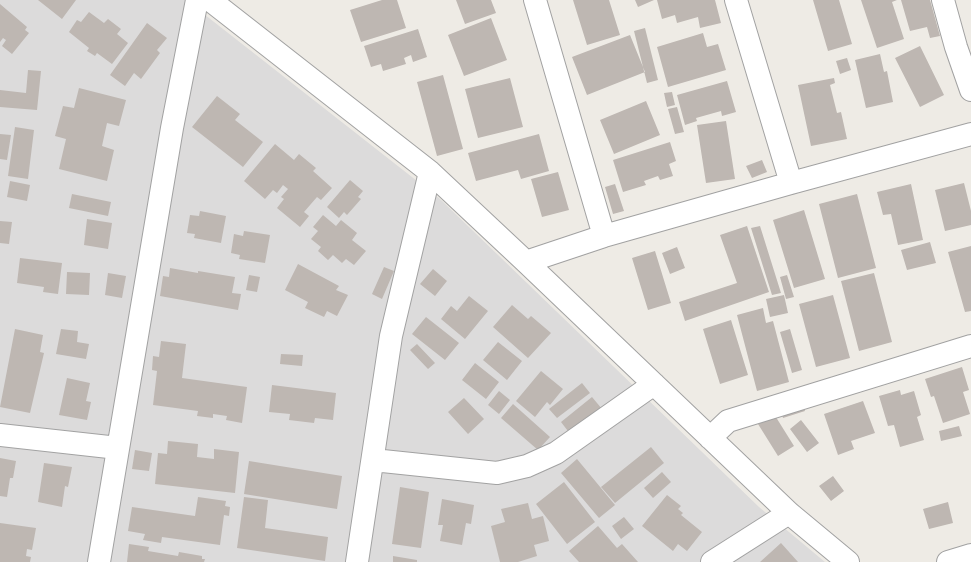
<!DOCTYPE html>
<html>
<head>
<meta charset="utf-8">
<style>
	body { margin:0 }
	canvas { display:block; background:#eeebe5 }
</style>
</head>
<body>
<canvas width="971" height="562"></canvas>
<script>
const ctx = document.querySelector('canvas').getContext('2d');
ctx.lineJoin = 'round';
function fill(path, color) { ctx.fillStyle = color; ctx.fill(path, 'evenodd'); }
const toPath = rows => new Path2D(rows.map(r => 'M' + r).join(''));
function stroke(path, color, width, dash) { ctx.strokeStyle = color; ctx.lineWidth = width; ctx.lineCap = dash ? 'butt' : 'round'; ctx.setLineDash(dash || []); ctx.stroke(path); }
const residential = toPath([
	[0,0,186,0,440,199,759,507,825,562,0,562]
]);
const building = toPath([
	[38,0,76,0,62,19],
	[382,0,397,0,406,28,361,42,350,10],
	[456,0,491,0,496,13,465,24],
	[573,0,609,0,620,35,587,45],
	[635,0,654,0,638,7],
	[657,0,715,0,721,23,700,28,698,17,677,23,675,15,662,19],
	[813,0,839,0,852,44,828,51],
	[861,0,897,0,892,2,904,39,877,48],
	[901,0,930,0,940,36,930,38,927,27,910,31],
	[0,4,27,27,25,30,29,33,12,54,2,46,6,40,3,38,0,42],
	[89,12,104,23,108,19,121,29,117,34,128,43,112,64,97,53,95,56,87,51,89,48,69,32,77,20,81,22],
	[491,18,507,60,464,76,448,35],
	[147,23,167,38,157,50,160,53,141,79,134,73,125,86,110,75],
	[645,28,658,80,647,83,634,31],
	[418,29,427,57,413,62,411,55,404,58,406,64,383,71,381,64,371,67,364,46],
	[703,33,707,47,718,44,726,70,668,87,657,47],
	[630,35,645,72,587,95,572,57],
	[920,46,944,95,920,107,895,58],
	[880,54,884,72,887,71,893,102,866,108,855,60],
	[847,58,851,70,840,74,836,61],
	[28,70,41,71,37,110,0,107,0,90,26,93],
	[443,75,463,149,437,156,417,82],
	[510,78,523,127,478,138,465,89],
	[834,78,835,83,830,85,837,113,841,112,847,139,811,146,798,85],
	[727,81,736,112,722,116,721,111,696,118,697,121,685,125,677,95],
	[79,88,126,100,119,126,107,123,102,146,114,150,107,181,59,169,66,139,55,136,63,106,74,108],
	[672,92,675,105,667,107,664,93],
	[217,96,240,114,235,120,263,142,243,167,192,127],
	[646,101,660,135,614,154,600,120],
	[677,107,684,132,675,134,668,109],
	[726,121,735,179,706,183,697,125],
	[15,127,34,130,28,179,8,176],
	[0,134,11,135,7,160,0,159],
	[539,134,549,171,521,179,518,170,476,181,468,153],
	[670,142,676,161,669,164,673,176,660,180,658,176,644,181,646,185,623,192,613,160],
	[275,144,294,160,299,154,316,168,313,171,332,188,321,200,317,197,304,212,309,216,300,227,277,208,284,199,281,197,288,189,283,185,277,193,273,190,265,199,244,181],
	[762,160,767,172,752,178,746,166],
	[558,172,569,210,542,217,531,179],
	[350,180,363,191,358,197,361,199,347,215,344,212,339,218,327,207],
	[10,181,30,185,27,201,7,197],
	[964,183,971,211,971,225,945,231,935,190],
	[615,184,624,211,613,214,605,187],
	[911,184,923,240,898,245,891,214,883,215,877,192],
	[72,194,111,202,108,216,69,208],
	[857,194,876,268,838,278,819,204],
	[804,210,825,279,794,288,773,220],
	[200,211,226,216,221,243,194,238,195,234,187,233,190,215,199,216],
	[323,215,336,226,341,220,357,233,352,240,366,251,354,265,346,259,342,263,333,255,328,260,318,251,321,247,311,239,318,231,313,227],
	[87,219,112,223,108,249,84,245],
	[0,221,12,222,9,244,0,243],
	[747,226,769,292,685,321,679,302,737,283,720,235],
	[760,226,781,293,772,295,751,228],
	[244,231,270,235,265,263,239,259,240,255,231,253,234,234,243,236],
	[930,242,936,263,907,270,901,250],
	[971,246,971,311,965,312,948,252],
	[677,247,685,268,670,274,662,253],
	[655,251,671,303,648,310,632,258],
	[20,258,62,263,58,294,43,292,44,287,17,283],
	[298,264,339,286,336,290,348,295,337,316,327,311,324,317,305,308,308,302,285,290],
	[384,267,394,271,382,299,372,294],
	[170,268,198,273,198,271,235,277,232,293,241,294,238,310,160,296,163,276,169,277],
	[433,269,447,281,435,296,420,284],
	[67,272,90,273,89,295,66,294],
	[108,273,126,276,122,298,105,295],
	[874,273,892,342,859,351,841,281],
	[249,275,260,277,257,292,246,290],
	[787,275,794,297,786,299,780,277],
	[784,295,788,313,770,317,766,299],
	[833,295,850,358,816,367,799,304],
	[469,296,488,311,465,339,441,319,451,306,457,311],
	[512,305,528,319,531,316,551,333,528,358,493,327],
	[763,308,766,323,773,321,789,382,757,391,737,315],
	[426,317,459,343,445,360,412,334],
	[731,320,748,375,720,384,703,329],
	[15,329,43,335,40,352,44,353,30,413,0,407],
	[61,329,78,331,77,342,89,344,86,359,56,354],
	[790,329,802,370,792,373,780,332],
	[161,341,186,344,182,378,247,387,242,423,226,420,227,416,213,414,213,418,197,416,198,411,153,405,157,371,152,370,153,356,159,357],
	[498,342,522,361,507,380,483,360],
	[417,344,435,363,428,369,410,350],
	[281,354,303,355,302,366,280,364],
	[475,363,499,382,486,399,462,380],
	[962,367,969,390,963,392,970,414,943,423,934,396,931,397,925,379],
	[541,371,563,389,550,405,547,402,535,417,516,401],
	[67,378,90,383,86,401,91,402,87,420,59,415],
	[582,383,590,393,557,418,549,409],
	[272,385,336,393,333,420,315,418,314,423,289,420,290,414,269,412],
	[900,390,901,395,914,391,921,415,917,417,924,440,900,447,894,425,888,426,879,396],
	[499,391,510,400,499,414,488,405],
	[592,397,602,409,571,435,561,422],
	[464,398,484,419,468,434,448,412],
	[802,401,805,411,783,418,780,408],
	[863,401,875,433,851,441,854,449,838,455,824,414],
	[513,404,550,437,538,450,501,418],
	[774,414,794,446,778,456,758,424],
	[801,420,819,443,807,452,790,429],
	[959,426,962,436,941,441,939,431],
	[168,441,198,444,197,457,214,459,214,449,239,452,235,493,155,484,158,453,167,454],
	[651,447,664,463,615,503,601,487],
	[135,450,152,453,149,471,132,469],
	[0,458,16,461,13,478,10,478,7,497,0,496],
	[577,459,615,505,599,518,561,473],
	[249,461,342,476,337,509,244,494],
	[44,463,72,467,68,487,65,486,62,507,38,502],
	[662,472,671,482,653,498,644,488],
	[833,476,844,491,831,501,819,486],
	[564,482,595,522,567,544,536,504],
	[400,487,429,492,421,548,392,544],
	[667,495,681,506,678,509,683,513,681,515,702,532,687,551,678,544,673,551,642,526],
	[198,497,226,501,225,506,230,507,229,516,224,515,220,545,162,537,161,543,143,540,145,534,128,531,132,507,195,516],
	[244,497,268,500,265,528,328,537,325,561,237,548],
	[442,499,474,505,471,524,466,523,462,545,440,541,443,525,438,525],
	[948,502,953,523,929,529,923,509],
	[528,503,532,519,543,516,549,541,534,545,537,556,518,562,500,562,491,526,505,522,501,509],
	[624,517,634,529,621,539,612,526],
	[0,523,36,528,32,550,27,549,26,556,31,557,30,562,0,562],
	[598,526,617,548,622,544,638,562,579,562,569,551],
	[781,543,798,562,760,562],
	[129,544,149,547,148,551,178,556,179,552,202,556,202,559,205,559,204,562,127,562],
	[393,556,417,560,417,562,393,562]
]);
const minor = toPath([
	[210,0,430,172,526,262,789,513,848,562],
	[535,0,604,236],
	[736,0,791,183],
	[943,0,956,47,971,90],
	[526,262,604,236,791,183,971,134],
	[0,435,118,448],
	[710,438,728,421,971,346],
	[373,460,497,473,527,466,556,453,654,384],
	[99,562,172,128,197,0],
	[357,562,391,336,430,172],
	[712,562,789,513],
	[948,562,971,555]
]);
fill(residential, '#dcdbdb');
fill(building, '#beb7b2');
stroke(minor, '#a2a2a2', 24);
stroke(minor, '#fff', 22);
</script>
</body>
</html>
